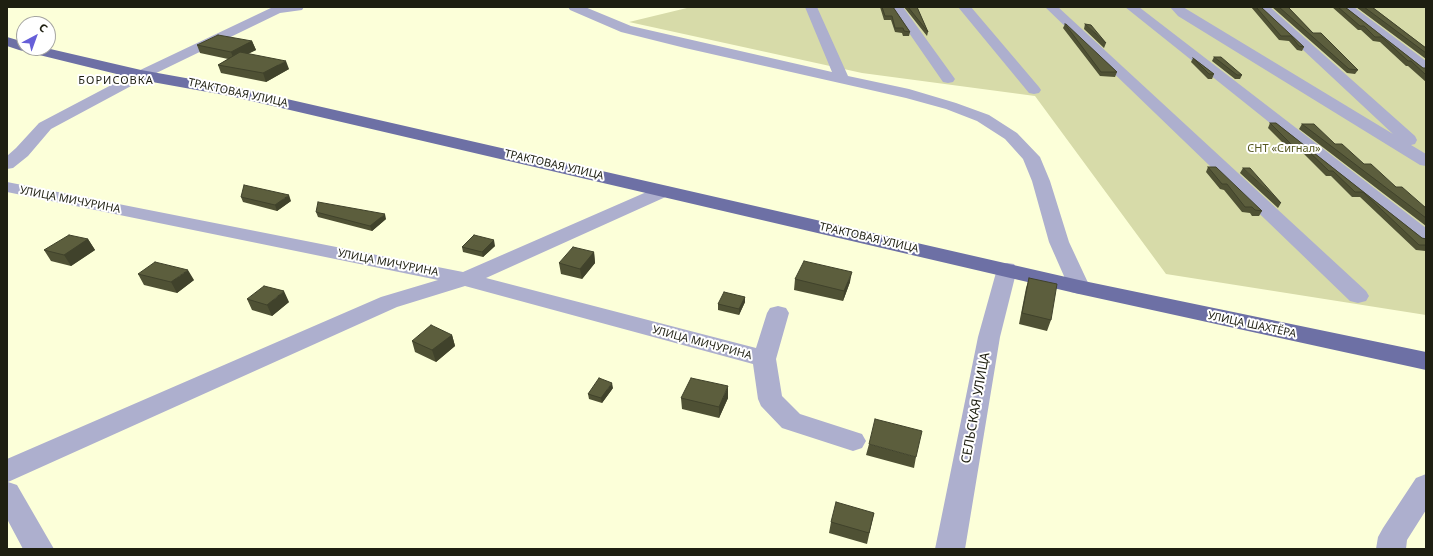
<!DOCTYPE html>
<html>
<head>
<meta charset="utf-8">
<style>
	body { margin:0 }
	#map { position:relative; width:1433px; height:556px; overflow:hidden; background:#fcffd9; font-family:"Noto Sans",sans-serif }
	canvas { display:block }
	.frame { position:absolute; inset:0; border:8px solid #1e1f11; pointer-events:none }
	.north { position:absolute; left:16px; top:16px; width:40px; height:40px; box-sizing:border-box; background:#fff; border:1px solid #a5a5a0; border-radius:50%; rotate:41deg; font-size:11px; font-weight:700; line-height:16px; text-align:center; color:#1e1f11 }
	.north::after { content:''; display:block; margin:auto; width:14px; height:18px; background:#665fd8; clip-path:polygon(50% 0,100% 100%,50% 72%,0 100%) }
</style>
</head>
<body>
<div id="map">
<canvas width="1433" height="556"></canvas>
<div class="frame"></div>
<div class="north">С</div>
</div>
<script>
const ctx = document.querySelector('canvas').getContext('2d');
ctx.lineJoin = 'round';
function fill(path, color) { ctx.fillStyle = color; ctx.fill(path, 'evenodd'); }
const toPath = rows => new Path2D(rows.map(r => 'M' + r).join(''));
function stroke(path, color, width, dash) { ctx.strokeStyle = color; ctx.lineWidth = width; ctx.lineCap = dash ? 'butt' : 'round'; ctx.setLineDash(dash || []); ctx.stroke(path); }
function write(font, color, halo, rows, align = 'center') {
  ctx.font = font + ' "Noto Sans",sans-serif'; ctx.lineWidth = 4; ctx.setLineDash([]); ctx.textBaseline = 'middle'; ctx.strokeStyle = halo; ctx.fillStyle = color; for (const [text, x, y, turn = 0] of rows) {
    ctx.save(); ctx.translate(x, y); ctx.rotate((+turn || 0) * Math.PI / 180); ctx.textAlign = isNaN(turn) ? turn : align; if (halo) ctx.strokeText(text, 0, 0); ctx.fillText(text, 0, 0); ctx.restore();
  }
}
const green = toPath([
	[691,7,1426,7,1426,315,1166,274,1035,96,862,73,629,22]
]);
const minor = toPath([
	[273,7,304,7,302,10,280,13,146,78,51,129,28,156,13,168,7,169,7,156,16,148,39,123,136,72,273,7],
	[568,7,585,7,631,26,832,72,805,7,817,7,848,76,909,89,956,103,989,115,1017,133,1040,157,1050,181,1069,242,1090,287,1087,292,1079,294,1071,292,1049,242,1032,181,1023,159,1005,139,977,121,946,109,906,98,685,48,621,32,570,10,568,7],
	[891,7,903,7,955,79,953,82,948,83,943,82,891,7],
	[958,7,971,7,1039,87,1041,90,1039,93,1034,94,1029,93,958,7],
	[1045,7,1058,7,1366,291,1369,296,1366,301,1358,303,1350,301,1045,7],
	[1125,7,1139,7,1426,228,1426,244,1419,242,1125,7],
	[1170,7,1183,7,1393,134,1257,7,1270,7,1415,136,1417,140,1415,144,1411,145,1426,154,1426,166,1420,165,1178,16,1170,7],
	[1340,7,1354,7,1426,61,1426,72,1421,71,1340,7],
	[7,182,463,272,658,187,664,186,670,187,673,191,670,195,486,278,756,348,767,313,770,308,778,306,786,308,789,313,776,359,782,396,800,414,862,434,866,441,862,448,853,451,782,428,761,406,758,399,753,364,465,286,397,307,8,482,17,485,54,549,23,549,7,519,7,459,381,297,438,280,7,192,7,182],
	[1007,263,1014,264,1017,269,1000,337,965,549,935,549,978,337,997,269,1000,264,1007,263],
	[1426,474,1426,510,1407,540,1406,549,1376,549,1378,537,1383,528,1416,478,1426,474]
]);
const major = toPath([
	[7,37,24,42,24,48,46,48,141,70,230,86,1079,280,1426,352,1426,370,1079,294,230,96,141,80,19,50,7,46,7,37]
]);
const wall = toPath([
	[880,7,893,7,910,32,909,36,903,36,902,33,895,32,891,20,884,20],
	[904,7,917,7,928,32,927,36],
	[1251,7,1261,7,1304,47,1302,51,1297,50,1289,41,1279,40],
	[1272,7,1288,7,1313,33,1358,70,1355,74,1347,73],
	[1332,7,1345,7,1423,68,1426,68,1426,82,1408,66,1406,66,1380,42,1373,41,1361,30,1358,30],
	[1356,7,1372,7,1426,48,1426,59],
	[1065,24,1117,72,1115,77,1100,76,1063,28],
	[1085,24,1106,43,1104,48,1084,29],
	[252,41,256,50,248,54,289,69,266,82,221,73,218,65,228,59,200,53,197,45],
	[1214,57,1242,75,1240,79,1235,79,1212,61],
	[1193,58,1214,74,1212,79,1208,79,1191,62],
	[1270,123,1276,123,1422,238,1426,239,1426,251,1416,250,1360,197,1352,197,1331,176,1326,176,1301,151,1290,150,1268,128],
	[1302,124,1335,144,1426,208,1426,226,1299,129],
	[1208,167,1262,211,1259,216,1252,216,1250,213,1242,212,1224,190,1220,189,1206,172],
	[1243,168,1281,203,1278,208,1240,173],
	[241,197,291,201,277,211,243,202],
	[316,212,386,219,372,231,318,217],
	[88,239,95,250,71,266,51,261,44,250],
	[495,246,483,257,463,252,462,247],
	[594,252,595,263,582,279,561,274,559,263],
	[138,274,194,280,177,293,144,285],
	[1029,278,1051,320,1047,331,1019,324,1026,288],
	[795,279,850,282,843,301,794,290],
	[745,297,745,302,739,315,718,310,718,304],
	[247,299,289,302,272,316,252,310],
	[452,335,455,346,436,362,415,352,412,341],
	[613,388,602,403,589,399,588,394],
	[681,398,728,398,719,418,682,409],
	[869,444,916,457,914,468,866,455],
	[874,513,867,544,829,533,831,522]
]);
const shadedWall = toPath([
	[252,41,256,50,234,60,231,52],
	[286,61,289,69,266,82,263,73],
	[289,195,291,201,277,211,275,205],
	[385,214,386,219,372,231,370,226],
	[88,239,95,250,71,266,64,255],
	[494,240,495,246,483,257,482,252],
	[594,252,595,263,582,279,580,269],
	[188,270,194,280,177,293,171,282],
	[852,272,850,282,843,301,844,291],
	[284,291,289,302,272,316,267,305],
	[745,297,745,302,739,315,739,309],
	[452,335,455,346,436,362,432,350],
	[612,383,613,388,602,403,601,398],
	[728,386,728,398,719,418,719,407]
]);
const building = toPath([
	[882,7,893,7,910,32,904,31,903,28,895,28,892,16,885,16,882,7],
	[908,7,917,7,928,32,908,7],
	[1256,7,1261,7,1304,47,1299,46,1291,36,1281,36,1256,7],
	[1279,7,1288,7,1313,33,1321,33,1358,70,1349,69,1279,7],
	[1338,7,1345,7,1423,68,1426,68,1426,75,1411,61,1408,61,1382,37,1375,37,1364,26,1360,26,1338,7],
	[1364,7,1372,7,1426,48,1426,53,1364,7],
	[1065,24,1066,24,1117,72,1101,72,1065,24],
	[1085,24,1091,25,1106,43,1085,24],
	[218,35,252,41,231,52,197,45,218,35],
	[240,52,286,61,263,73,218,65,240,52],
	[1214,57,1221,57,1242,75,1237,75,1214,57],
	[1193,58,1214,74,1209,74,1193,58],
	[1270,123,1276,123,1422,238,1426,239,1426,245,1419,245,1363,192,1355,192,1333,171,1329,171,1303,146,1292,145,1270,123],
	[1302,124,1314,124,1335,144,1342,144,1364,164,1371,164,1396,187,1402,187,1426,208,1426,218,1302,124],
	[1208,167,1216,167,1262,211,1255,210,1252,207,1245,207,1227,184,1222,184,1208,167],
	[1243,168,1250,168,1281,203,1243,168],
	[244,185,289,195,275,205,241,197,244,185],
	[318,202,385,214,370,226,316,212,318,202],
	[69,235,88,239,64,255,44,250,69,235],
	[474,235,494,240,482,252,462,247,474,235],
	[573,247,594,252,580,269,559,263,573,247],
	[804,261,852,272,844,291,795,279,804,261],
	[155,262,188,270,171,282,138,274,155,262],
	[1029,278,1057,284,1051,320,1022,313,1029,278],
	[264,286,284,291,267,305,247,299,264,286],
	[724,292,745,297,739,309,718,304,724,292],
	[431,325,452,335,432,350,412,341,431,325],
	[599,378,612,383,601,398,588,394,599,378],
	[691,378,728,386,719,407,681,398,691,378],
	[875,419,922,431,916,457,869,444,875,419],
	[836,502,874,513,869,533,831,522,836,502]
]);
const farQuarternames = [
	["БОРИСОВКА",116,81]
];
const streetNames = [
	["ТРАКТОВАЯ УЛИЦА",238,93,12],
	["ТРАКТОВАЯ УЛИЦА",554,165,13],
	["УЛИЦА МИЧУРИНА",70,200,11],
	["ТРАКТОВАЯ УЛИЦА",869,238,13],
	["УЛИЦА МИЧУРИНА",388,263,11],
	["УЛИЦА ШАХТЁРА",1252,325,12],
	["УЛИЦА МИЧУРИНА",702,343,15]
];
const parkNames = [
	["СНТ «Сигнал»",1284,149]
];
const nearStreetnames = [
	["СЕЛЬСКАЯ УЛИЦА",976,408,-80]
];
fill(green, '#d7dba9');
fill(minor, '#adafce');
fill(major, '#6d70a5');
fill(wall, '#4f5134');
fill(shadedWall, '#40422b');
fill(building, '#5c5e3d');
stroke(building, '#40422b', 1);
ctx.letterSpacing = '1px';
write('11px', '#1e1f11', '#fff', farQuarternames);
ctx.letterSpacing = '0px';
write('11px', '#1e1f11', '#fff', streetNames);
write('11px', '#565922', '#fff', parkNames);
write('13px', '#1e1f11', '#fff', nearStreetnames);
</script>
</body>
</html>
